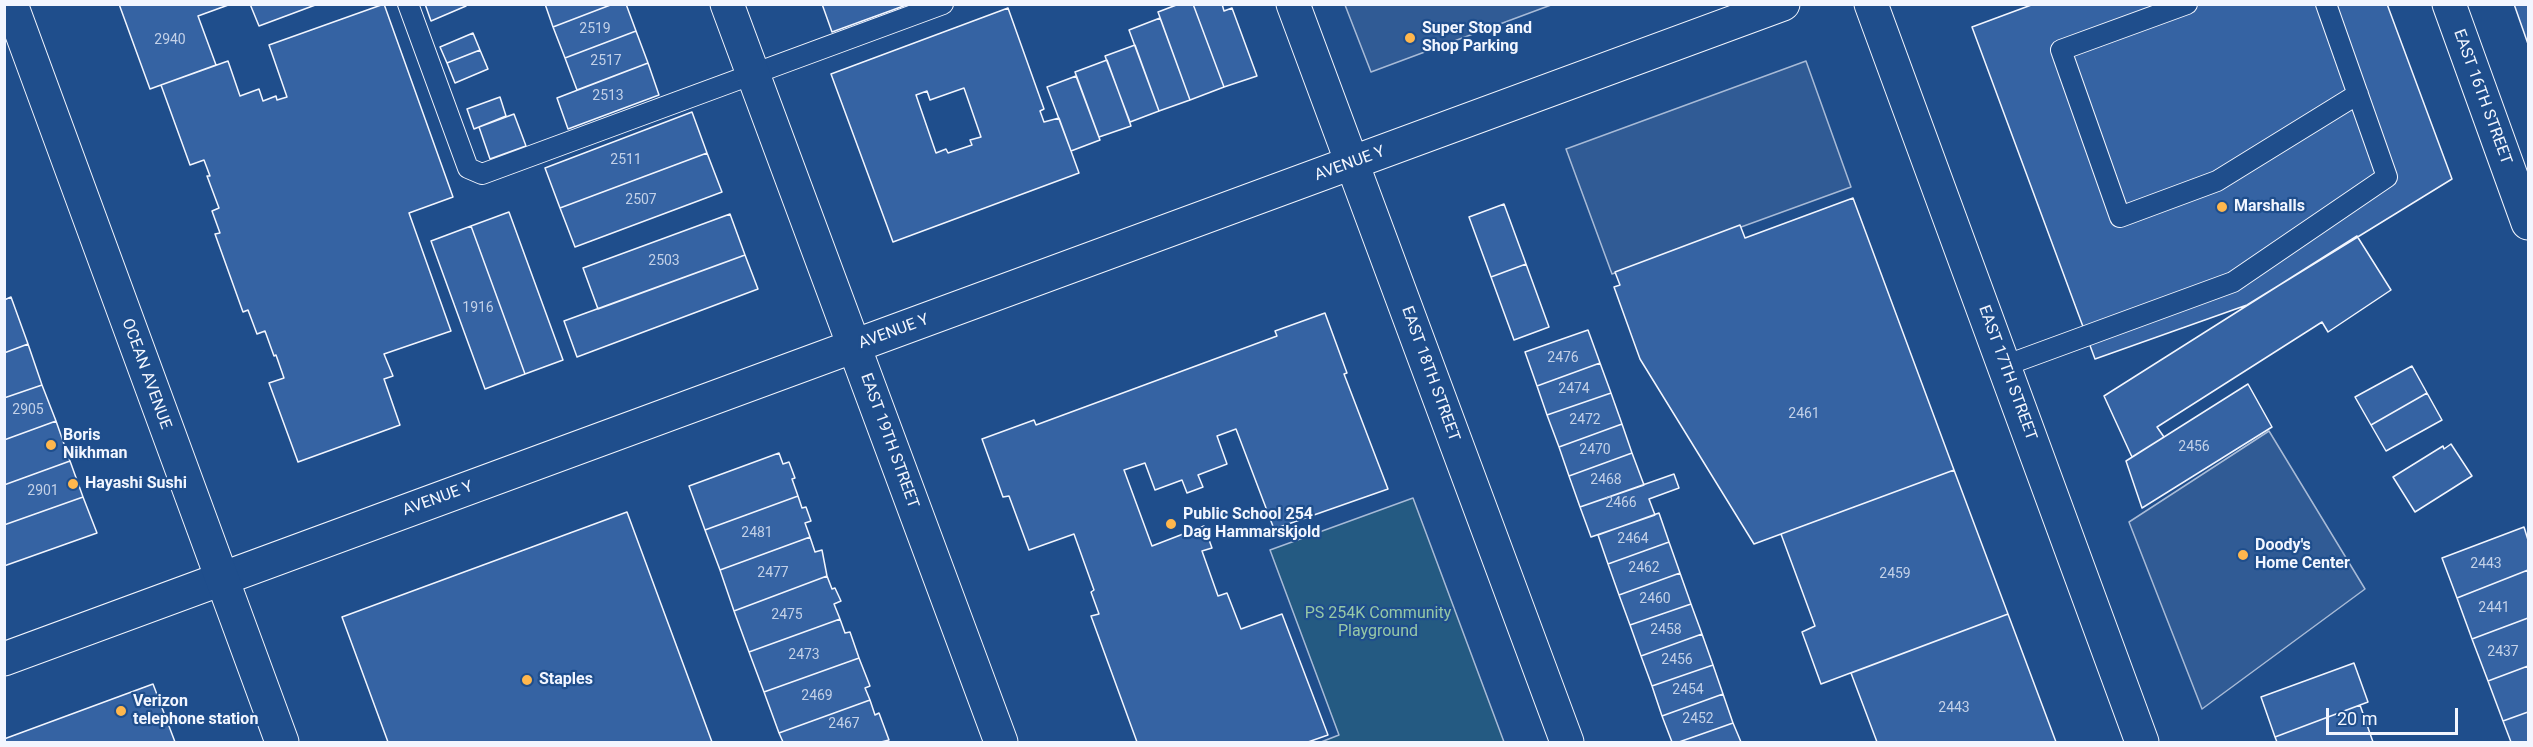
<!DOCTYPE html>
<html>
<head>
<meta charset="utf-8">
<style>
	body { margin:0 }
	#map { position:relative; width:2533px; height:747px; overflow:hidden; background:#1f4e8c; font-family:Roboto,sans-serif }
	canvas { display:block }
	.frame { position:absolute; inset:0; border:6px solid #f2f6ff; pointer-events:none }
	.scale { position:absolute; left:2326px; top:708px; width:132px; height:27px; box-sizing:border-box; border:3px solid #f2f6ff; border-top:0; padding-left:8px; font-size:18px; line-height:21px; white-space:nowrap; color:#f2f6ff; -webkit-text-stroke:4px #1f4e8c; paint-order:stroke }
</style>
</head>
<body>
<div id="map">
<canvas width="2533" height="747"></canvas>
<div class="frame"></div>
<div class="scale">20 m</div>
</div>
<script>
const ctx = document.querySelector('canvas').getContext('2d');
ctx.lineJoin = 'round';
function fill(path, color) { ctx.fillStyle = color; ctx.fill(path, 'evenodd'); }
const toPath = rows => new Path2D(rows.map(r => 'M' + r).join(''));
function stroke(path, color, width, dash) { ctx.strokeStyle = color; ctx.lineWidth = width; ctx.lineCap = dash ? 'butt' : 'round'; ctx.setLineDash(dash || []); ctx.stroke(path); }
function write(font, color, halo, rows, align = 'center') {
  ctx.font = font + ' Roboto,sans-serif'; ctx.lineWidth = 4.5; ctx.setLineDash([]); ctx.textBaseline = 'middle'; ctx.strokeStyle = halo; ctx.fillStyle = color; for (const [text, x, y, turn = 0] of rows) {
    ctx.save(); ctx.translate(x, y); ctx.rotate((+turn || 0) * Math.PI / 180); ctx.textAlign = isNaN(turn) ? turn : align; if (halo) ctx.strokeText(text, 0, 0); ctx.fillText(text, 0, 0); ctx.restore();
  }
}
const green = toPath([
	[1413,498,1504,742,1321,742,1339,735,1270,550,1413,498]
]);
const parking = toPath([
	[1345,5,1551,5,1371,72,1345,5],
	[1806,61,1851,187,1612,274,1566,149,1806,61],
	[2269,431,2365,589,2202,709,2129,522,2269,431]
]);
const building = toPath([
	[119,4,231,4,198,16,216,65,150,89,119,4],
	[250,4,318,4,259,26,250,4],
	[384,4,453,197,409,213,451,331,384,354,393,376,384,379,400,425,298,462,269,383,284,378,276,355,274,356,265,331,257,334,248,310,243,312,215,234,220,233,212,211,219,208,207,176,210,176,204,160,190,165,161,85,228,61,240,96,259,89,263,101,276,96,277,100,287,97,269,45,384,4],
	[425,4,465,4,466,6,431,21,425,4],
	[545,4,613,4,553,27,545,4],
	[613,4,626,4,636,31,565,58,553,27,613,4],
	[822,4,909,4,832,32,822,4],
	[1179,4,1193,4,1224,87,1190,100,1158,12,1179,4],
	[1193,4,1222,4,1224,11,1232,8,1257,76,1224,87,1193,4],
	[2034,4,2387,4,2452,179,2247,305,2095,359,1972,27,2034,4],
	[2514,4,2528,4,2528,44,2514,4],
	[1008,8,1044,109,1040,111,1044,122,1059,118,1079,173,893,242,831,74,1008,8],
	[964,88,981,137,970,140,972,145,948,153,946,149,936,153,916,95,927,91,930,100,964,88],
	[1160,18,1190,100,1159,111,1129,30,1160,18],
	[636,31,648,63,577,90,565,58,636,31],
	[473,33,480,50,447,63,440,47,473,33],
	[1135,45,1159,111,1130,122,1105,56,1135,45],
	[480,50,488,69,455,83,447,63,480,50],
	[1107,60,1131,126,1099,137,1075,72,1107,60],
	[648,63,659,95,568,129,557,98,648,63],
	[1076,76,1100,140,1071,151,1047,87,1076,76],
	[500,97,506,116,474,129,467,109,500,97],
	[692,112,707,153,560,208,545,168,692,112],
	[514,114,526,146,490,159,479,127,514,114],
	[707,153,722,192,575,247,560,208,707,153],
	[1853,198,1954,470,1754,544,1640,359,1614,287,1620,285,1615,272,1740,225,1745,238,1853,198],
	[1504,204,1526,264,1491,277,1469,217,1504,204],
	[509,212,563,360,525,374,471,226,509,212],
	[730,214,745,255,598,309,583,268,730,214],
	[471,226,525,374,485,389,431,241,471,226],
	[2357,236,2391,290,2328,332,2322,322,2157,427,2164,437,2132,457,2104,396,2357,236],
	[745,255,758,289,577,357,564,321,745,255],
	[1526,264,1549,327,1514,340,1491,277,1526,264],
	[11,297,28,344,4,353,4,300,11,297],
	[1325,313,1347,373,1344,374,1388,489,1274,529,1236,429,1217,436,1227,464,1198,475,1203,487,1187,493,1182,480,1155,490,1145,463,1124,470,1152,546,1204,526,1212,548,1202,551,1218,596,1227,593,1241,629,1282,614,1328,735,1308,742,1137,742,1091,616,1099,614,1091,592,1094,590,1074,534,1029,550,1009,496,1003,497,982,439,1034,420,1036,425,1277,336,1275,331,1325,313],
	[1588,330,1600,363,1537,386,1525,352,1588,330],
	[28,344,42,385,4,398,4,353,28,344],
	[1600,363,1611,393,1547,415,1537,386,1600,363],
	[2412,366,2427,393,2371,425,2355,397,2412,366],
	[2248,384,2272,427,2142,508,2126,461,2248,384],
	[42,385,56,421,4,440,4,398,42,385],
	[1611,393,1622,424,1559,447,1547,415,1611,393],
	[2427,393,2442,420,2386,451,2371,425,2427,393],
	[56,421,70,461,4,485,4,440,56,421],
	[1622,424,1632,453,1569,476,1559,447,1622,424],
	[2451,444,2472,476,2415,512,2393,477,2443,446,2444,449,2451,444],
	[779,453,783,464,789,462,795,478,792,479,798,496,705,530,689,486,779,453],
	[1632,453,1644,485,1580,507,1569,476,1632,453],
	[70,461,83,497,4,525,4,485,70,461],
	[1954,470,2008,614,1821,684,1802,632,1815,626,1781,534,1954,470],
	[1674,474,1679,488,1649,499,1655,515,1591,537,1580,507,1674,474],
	[798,496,802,508,806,507,811,521,805,523,810,537,720,570,705,530,798,496],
	[83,497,97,533,4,566,4,525,83,497],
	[627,512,712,742,388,742,342,617,627,512],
	[1659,513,1669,542,1608,564,1598,535,1659,513],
	[2524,527,2528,540,2528,570,2457,598,2442,558,2524,527],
	[810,537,815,552,822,550,827,576,734,611,720,570,810,537],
	[1669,542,1680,573,1619,595,1608,564,1669,542],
	[2528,570,2528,618,2472,639,2457,598,2528,570],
	[1680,573,1691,604,1630,625,1619,595,1680,573],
	[827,576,832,589,835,588,841,601,834,604,840,619,749,652,734,611,827,576],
	[1691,604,1702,634,1641,656,1630,625,1691,604],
	[2008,614,2056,742,1877,742,1851,673,2008,614],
	[2528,618,2528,666,2488,681,2472,639,2528,618],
	[840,619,845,633,850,632,859,658,764,692,749,652,840,619],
	[1702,634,1713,665,1652,686,1641,656,1702,634],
	[859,658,870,686,865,688,870,700,779,733,764,692,859,658],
	[2354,663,2368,702,2275,737,2261,697,2354,663],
	[1713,665,1723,694,1662,716,1652,686,1713,665],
	[2528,666,2528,712,2503,721,2488,681,2528,666],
	[153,684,175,742,4,742,4,739,153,684],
	[1723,694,1733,723,1679,742,1672,742,1662,716,1723,694],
	[870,700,875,715,879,713,889,740,881,742,783,742,779,733,870,700],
	[2360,705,2373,742,2277,742,2275,737,2360,705],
	[2528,712,2528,742,2511,742,2503,721,2528,712],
	[1733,723,1741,742,1679,742,1733,723]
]);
const service = toPath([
	[408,4,468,168,482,174,943,4],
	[2187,4,2061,50,2120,217,2217,181,2358,94],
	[2004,366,2233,282,2387,177,2326,4]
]);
const minor = toPath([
	[727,4,1001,742],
	[1293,4,1567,742],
	[1871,4,2142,742],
	[2449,4,2528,223],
	[4,659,1783,4]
]);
const secondary = toPath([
	[11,4,282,742]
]);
const markers = [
	[1410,38,6,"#ffb74d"],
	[2222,207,6,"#ffb74d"],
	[51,445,6,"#ffb74d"],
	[73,484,6,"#ffb74d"],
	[1171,524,6,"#ffb74d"],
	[2243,555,6,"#ffb74d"],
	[527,680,6,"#ffb74d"],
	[121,711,6,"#ffb74d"]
];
const numberNames = [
	["2519",595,29],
	["2940",170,40],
	["2517",606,61],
	["2513",608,96],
	["2511",626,160],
	["2507",641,200],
	["2503",664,261],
	["1916",478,308],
	["2476",1563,358],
	["2474",1574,389],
	["2905",28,410],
	["2461",1804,414],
	["2472",1585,420],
	["2456",2194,447],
	["2470",1595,450],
	["2468",1606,480],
	["2901",43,491],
	["2466",1621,503],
	["2481",757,533],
	["2464",1633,539],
	["2443",2486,564],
	["2462",1644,568],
	["2477",773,573],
	["2459",1895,574],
	["2460",1655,599],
	["2441",2494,608],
	["2475",787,615],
	["2458",1666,630],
	["2437",2503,652],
	["2473",804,655],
	["2456",1677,660],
	["2454",1688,690],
	["2469",817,696],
	["2443",1954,708],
	["2452",1698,719],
	["2467",844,724]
];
const poiNames = [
	["Super Stop and",1422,29],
	["Shop Parking",1422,47],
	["Marshalls",2234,207],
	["Boris",63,436],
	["Nikhman",63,454],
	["Hayashi Sushi",85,484],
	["Public School 254",1183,515],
	["Dag Hammarskjold",1183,533],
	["Doody's",2255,546],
	["Home Center",2255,564],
	["Staples",539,680],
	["Verizon",133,702],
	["telephone station",133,720]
];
const streetNames = [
	["EAST 16TH STREET",2482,97,70],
	["AVENUE Y",1350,164,-20],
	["AVENUE Y",894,332,-20],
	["EAST 17TH STREET",2007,373,70],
	["OCEAN AVENUE",146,374,70],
	["EAST 18TH STREET",1430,374,70],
	["EAST 19TH STREET",889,441,70],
	["AVENUE Y",438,499,-20]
];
const parkNames = [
	["PS 254K Community",1378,614],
	["Playground",1378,632]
];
fill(green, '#245a82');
stroke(green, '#a8bbd7', 1.5);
fill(parking, '#305b95');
stroke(parking, '#a8bbd7', 1.5);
fill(building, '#3563a3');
stroke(building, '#f2f6ff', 1.5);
stroke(service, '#f2f6ff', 22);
stroke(minor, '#f2f6ff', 35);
stroke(secondary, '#f2f6ff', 35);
stroke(service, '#1f4e8c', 20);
stroke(minor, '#1f4e8c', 33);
stroke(secondary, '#1f4e8c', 33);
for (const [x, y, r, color] of markers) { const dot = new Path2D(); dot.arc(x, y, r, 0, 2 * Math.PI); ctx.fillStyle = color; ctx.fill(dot); stroke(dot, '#1f4e8c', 2); }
write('14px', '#c3d1e8', null, numberNames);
write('bold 16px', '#f2f6ff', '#1f4e8c', poiNames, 'left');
write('16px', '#f2f6ff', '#1f4e8c', streetNames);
write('16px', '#97c8a6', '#1f4e8c', parkNames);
</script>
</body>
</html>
